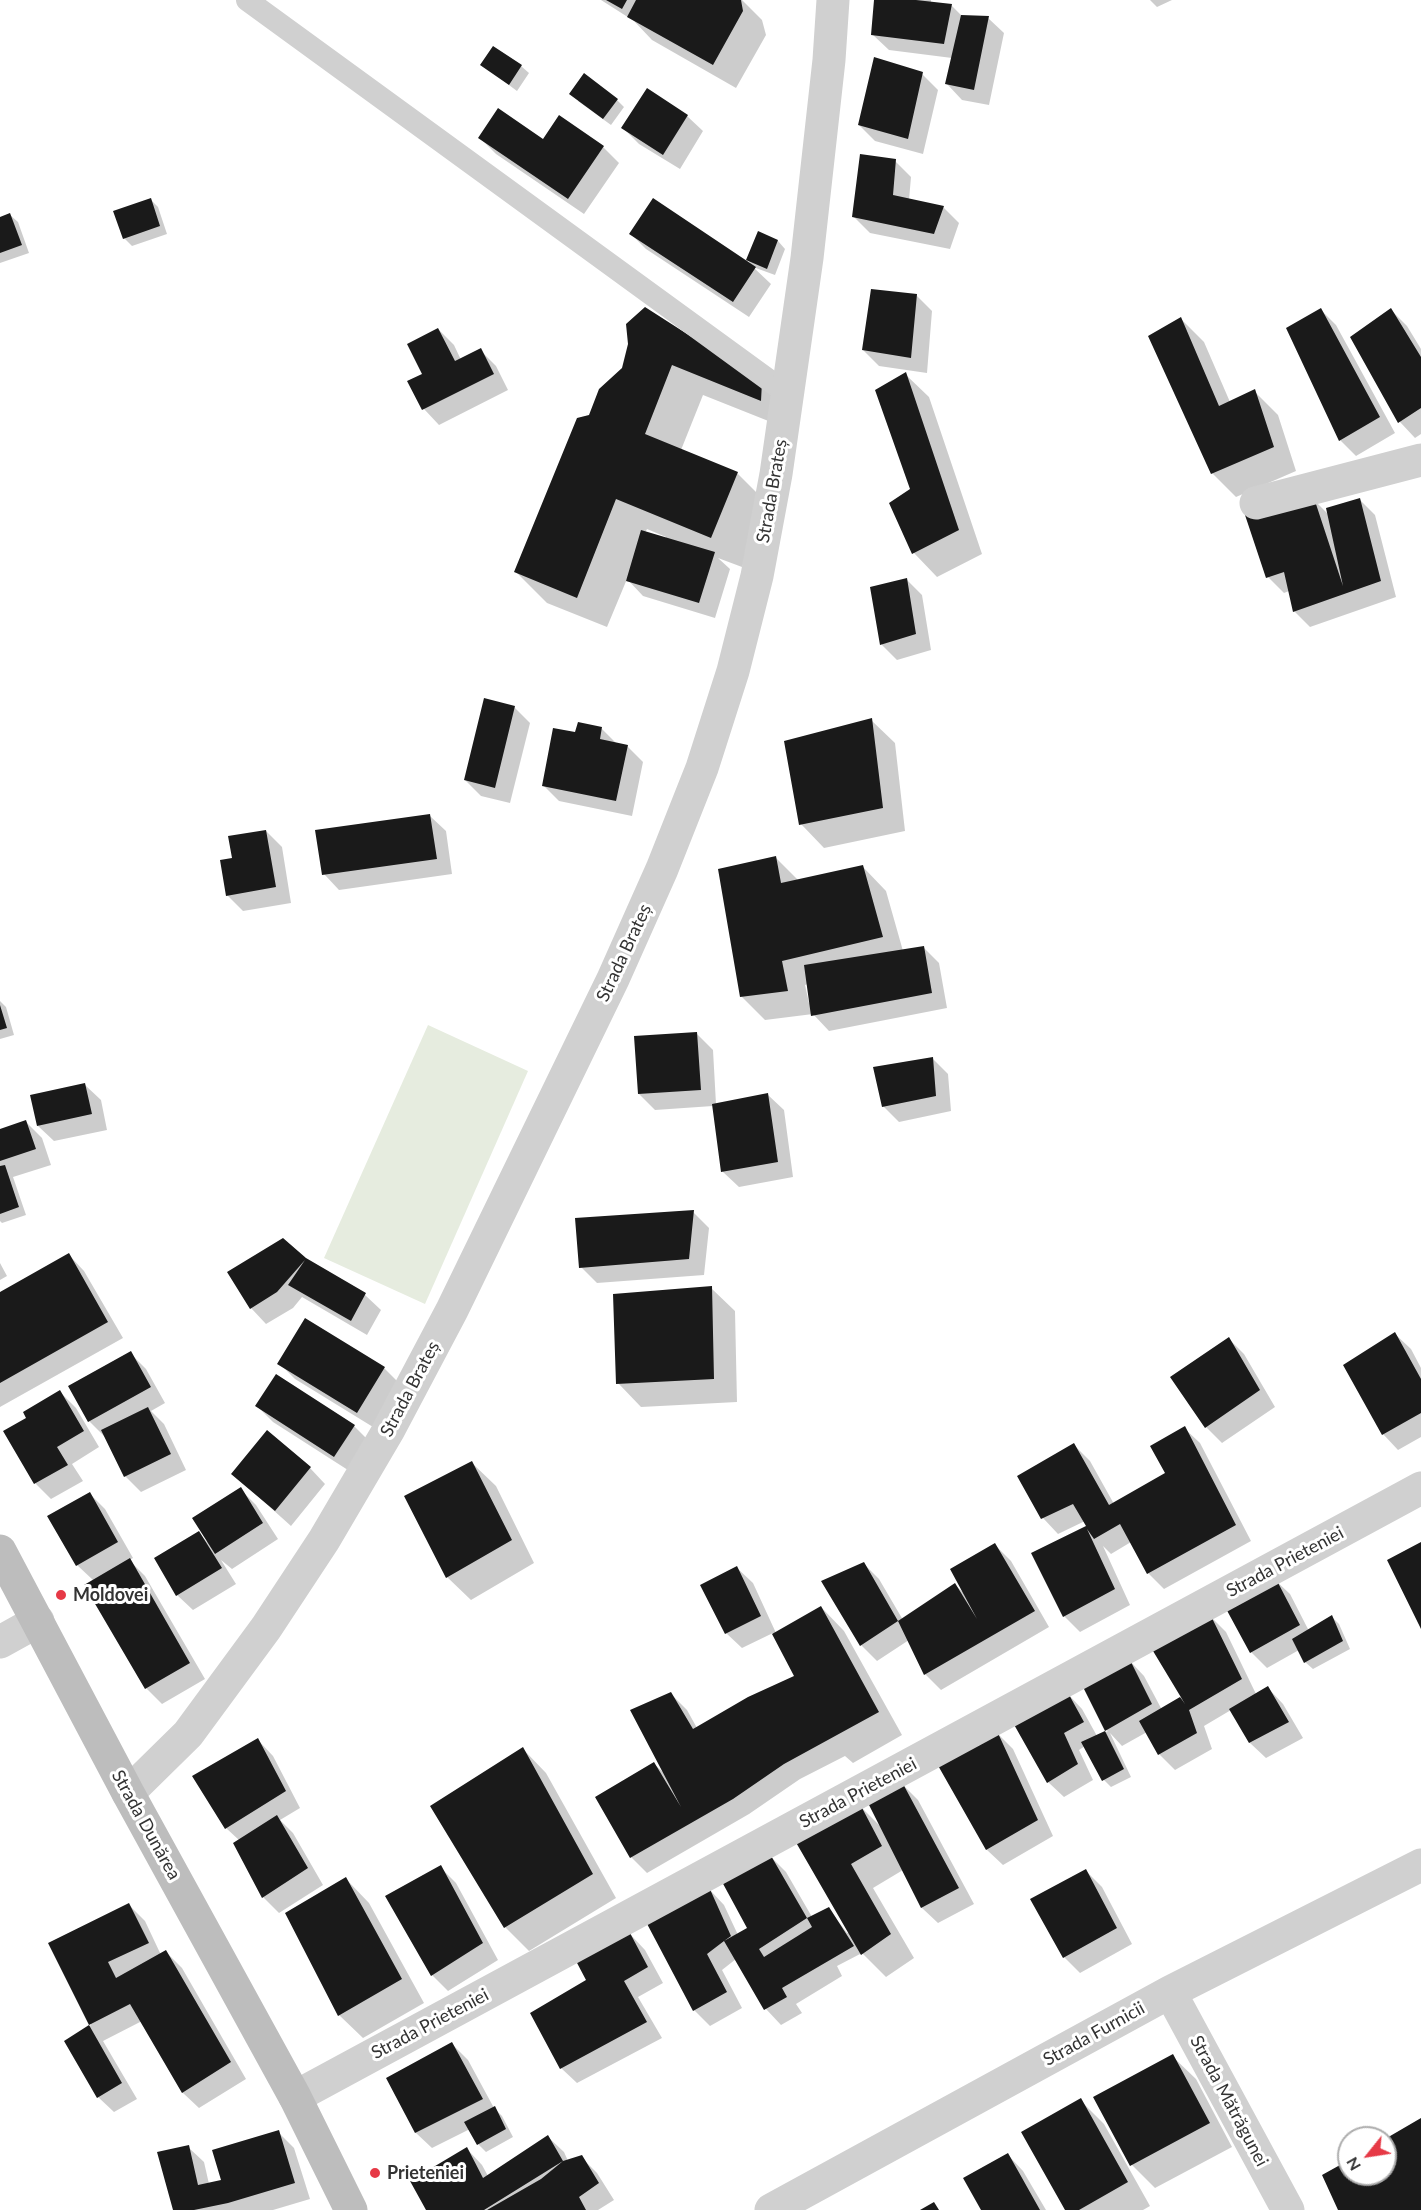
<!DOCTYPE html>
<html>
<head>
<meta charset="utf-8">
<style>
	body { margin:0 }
	#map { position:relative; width:1421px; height:2210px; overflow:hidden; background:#fff; font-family:Lato,sans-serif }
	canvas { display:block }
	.north { position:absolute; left:1337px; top:2126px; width:60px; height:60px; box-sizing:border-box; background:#fff; border:2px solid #adadad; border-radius:50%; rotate:240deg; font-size:16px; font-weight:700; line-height:24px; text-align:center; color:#333 }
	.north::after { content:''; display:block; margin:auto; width:21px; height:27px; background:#e63946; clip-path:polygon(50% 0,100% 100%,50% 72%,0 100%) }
</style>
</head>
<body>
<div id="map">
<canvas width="1421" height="2210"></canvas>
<div class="north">N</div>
</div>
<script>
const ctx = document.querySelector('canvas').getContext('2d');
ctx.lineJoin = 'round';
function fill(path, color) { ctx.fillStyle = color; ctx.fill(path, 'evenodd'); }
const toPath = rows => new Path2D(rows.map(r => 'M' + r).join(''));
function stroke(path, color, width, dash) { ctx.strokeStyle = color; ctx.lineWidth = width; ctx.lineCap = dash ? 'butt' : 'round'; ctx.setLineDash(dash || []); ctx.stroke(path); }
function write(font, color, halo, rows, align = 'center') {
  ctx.font = font + ' Lato,sans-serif'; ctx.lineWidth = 6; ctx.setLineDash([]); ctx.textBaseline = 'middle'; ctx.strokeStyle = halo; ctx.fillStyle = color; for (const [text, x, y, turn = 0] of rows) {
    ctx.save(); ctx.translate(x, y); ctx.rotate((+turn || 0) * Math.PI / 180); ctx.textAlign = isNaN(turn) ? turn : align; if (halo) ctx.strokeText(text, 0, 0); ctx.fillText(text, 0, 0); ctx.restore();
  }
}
const green = toPath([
	[428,1025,528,1071,425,1304,324,1258]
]);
const shadow = toPath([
	[601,0,742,0,762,20,766,35,736,88,652,40,634,21],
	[876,0,931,0,931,4,951,5,963,17,988,18,1004,33,989,105,962,100,947,84,952,58,889,50,873,35],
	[1150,0,1172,0,1157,7],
	[482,65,521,66,529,73,517,91],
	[922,74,938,90,923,154,875,141,859,125],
	[617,100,624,107,611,125,578,101],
	[687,116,703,131,680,169,639,144,623,128],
	[480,138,603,147,619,163,584,214,496,154],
	[895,161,911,177,909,200,943,207,959,223,950,249,870,233,854,217],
	[150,199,158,207,167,234,132,246,124,238],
	[10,215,18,222,29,253,0,263,0,218],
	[759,233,778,241,785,249,775,275,753,267,771,284,749,317,646,249,631,234,752,266,748,260],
	[916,295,932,311,927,373,879,366,863,350],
	[1321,310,1336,325,1395,433,1356,456,1340,440],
	[1391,310,1407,326,1421,349,1421,434,1415,438,1400,422,1352,338],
	[1181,319,1204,342,1230,402,1254,391,1278,415,1296,471,1236,497,1212,473],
	[438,329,454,345,461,360,480,350,496,366,508,390,439,425,424,409,409,382,424,374],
	[630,344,761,384,792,414,791,430,703,395,681,450,737,473,768,504,742,567,718,558,730,569,715,618,643,596,627,579,607,627,547,603,516,572,590,416,623,369],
	[647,529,666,537,666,539,645,533],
	[905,374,929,397,982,554,937,577,914,553,891,504,912,489],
	[1359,499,1375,515,1396,597,1310,627,1294,611,1289,591,1284,593,1268,577,1314,500,1329,515],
	[907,580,922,595,931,650,897,660,882,645,872,588],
	[514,707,530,723,510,803,481,796,465,780],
	[871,720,895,743,905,831,824,848,801,824],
	[602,729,617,744,627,746,643,762,632,816,559,801,543,785,576,734],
	[430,816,446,831,452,874,339,890,324,874],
	[266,831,282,847,291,903,243,911,227,895,233,859],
	[775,857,799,881,863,867,886,891,903,951,923,947,939,963,947,1008,829,1031,813,1014,765,1020,741,996],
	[808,984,811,1002,809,1003,805,985],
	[0,1001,6,1007,14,1035,0,1039],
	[697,1034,713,1050,716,1104,768,1095,784,1110,793,1177,739,1187,723,1172,713,1106,655,1110,639,1094],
	[932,1058,948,1074,951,1111,899,1122,883,1106],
	[85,1085,101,1100,107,1130,54,1141,38,1126],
	[26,1122,42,1138,51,1165,13,1177,26,1215,2,1223,0,1221,0,1130],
	[693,1212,709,1228,704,1275,597,1283,581,1267],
	[69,1255,84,1271,123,1338,0,1407,0,1293],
	[305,1259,365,1295,381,1310,367,1335,302,1297,293,1308,266,1324,251,1308],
	[0,1263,7,1276,0,1280],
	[711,1288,735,1311,737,1402,641,1407,618,1383],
	[1395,1334,1411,1349,1421,1368,1421,1437,1398,1450,1383,1434],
	[1229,1339,1244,1354,1275,1407,1222,1443,1206,1427],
	[130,1353,146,1369,165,1403,151,1411,164,1424,186,1470,141,1492,125,1476,105,1437,89,1421],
	[279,1363,384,1368,400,1384,373,1427,295,1379],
	[276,1376,354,1426,370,1442,351,1472,273,1422,257,1406],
	[60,1392,76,1408,99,1447,72,1464,83,1481,51,1499,36,1484,5,1432,29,1418],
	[1184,1428,1200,1443,1251,1541,1164,1589,1148,1573,1131,1542,1111,1554,1103,1546,1130,1605,1080,1632,1064,1616,1033,1554,1089,1527,1085,1521,1058,1534,1043,1518,1019,1477,1074,1445,1090,1461,1114,1504,1167,1474],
	[472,1463,496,1486,534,1563,471,1600,447,1577],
	[310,1468,325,1484,291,1526,233,1474],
	[240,1489,256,1505,278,1539,232,1569,221,1560,236,1584,193,1610,177,1595,199,1533,207,1542],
	[90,1494,105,1509,133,1558,129,1560,145,1576,205,1679,162,1704,146,1688,94,1581,77,1565],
	[995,1545,1011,1561,1049,1627,941,1690,925,1674,909,1640,877,1661,861,1645,863,1563,879,1579,903,1620,955,1585,965,1594],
	[737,1568,753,1583,776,1633,821,1607,844,1631,902,1735,853,1763,845,1756,800,1779,749,1814,647,1873,631,1857,597,1797,654,1764,663,1772,671,1694,687,1710,697,1728,800,1684,773,1633,742,1648,726,1633],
	[1274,1579,1290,1594,1309,1631,1332,1617,1339,1624,1350,1649,1313,1669,1305,1662,1299,1650,1267,1668,1251,1652],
	[1210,1616,1226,1632,1256,1694,1268,1688,1283,1704,1303,1738,1266,1758,1250,1743,1231,1710,1204,1726,1212,1749,1175,1770,1159,1754,1147,1732,1122,1746,1110,1733,1131,1777,1111,1787,1104,1780,1085,1746,1079,1750,1093,1780,1064,1797,1048,1782,1067,1693,1082,1709,1097,1736,1108,1731,1106,1730,1129,1660,1144,1676,1162,1710,1183,1697],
	[997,1733,1013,1749,1053,1836,1003,1865,987,1850,938,1763],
	[258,1740,273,1756,300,1808,280,1820,293,1833,323,1885,279,1913,263,1897,235,1844,240,1841,226,1828],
	[523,1749,546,1773,616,1898,529,1951,505,1927],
	[902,1784,918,1800,974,1904,938,1923,922,1908,903,1870,873,1888,914,1958,886,1977,862,1953,837,1966,842,1976,796,2004,802,2013,781,2025,766,2009,736,1959,722,1970,742,2008,710,2026,694,2010,647,1920,709,1889,724,1905,738,1935,749,1928,770,1856,786,1872,812,1917,829,1909,847,1933,850,1932,796,1839,860,1806,880,1826],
	[440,1867,456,1883,498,1960,448,1991,432,1975],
	[1086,1871,1102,1887,1132,1944,1080,1973,1064,1957],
	[346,1879,369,1903,424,2003,363,2038,339,2015],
	[129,1905,145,1921,161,1955,166,1952,182,1968,246,2079,199,2108,183,2093,142,2021,103,2041,137,2099,114,2112,98,2097,66,2041,91,2025,50,1943],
	[630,1934,645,1950,663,1983,638,1997,662,2038,577,2083,561,2068,588,1980],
	[452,2044,468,2060,494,2108,502,2116,513,2137,486,2152,479,2145,470,2129,432,2148,416,2133,388,2079],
	[1172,2056,1196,2079,1232,2147,1155,2188,1132,2165],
	[1080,2100,1104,2124,1150,2206,1143,2210,1067,2210],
	[278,2132,294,2148,310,2199,273,2210,174,2210,188,2147,204,2162,209,2184,223,2181],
	[548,2137,564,2152,568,2161,581,2157,597,2173,614,2200,598,2210,428,2210,467,2149,482,2165,488,2176],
	[1008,2155,1023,2171,1046,2210,983,2210]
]);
const building = toPath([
	[606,0,627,0,622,9],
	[636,0,741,0,743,11,713,65,627,17],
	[874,0,916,0,952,4,944,44,871,35],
	[961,15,989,16,974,90,945,84],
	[493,46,522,65,509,85,480,65],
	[874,57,923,72,908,139,858,125],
	[584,73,618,99,603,119,569,94],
	[647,88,688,115,663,155,621,128],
	[498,108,543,139,559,115,604,146,568,199,478,138],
	[860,154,896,159,893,195,944,206,934,234,852,217],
	[151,198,160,226,123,239,113,211],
	[653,198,756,267,733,302,629,234],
	[10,213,22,245,0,253,0,217],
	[758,231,778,240,767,269,746,260],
	[871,289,917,294,911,358,862,350],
	[645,307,762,382,761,401,672,365,645,434,738,472,711,538,616,499,577,598,514,572,577,418,589,415,599,389,622,368,628,344,626,324],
	[1321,308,1380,417,1339,441,1286,328],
	[1391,308,1421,357,1421,408,1398,423,1350,337],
	[1181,317,1219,406,1255,389,1274,447,1211,474,1148,336],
	[438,328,455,361,481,348,494,374,422,410,407,381,422,374,407,344],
	[906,372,959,530,912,554,889,503,910,489,875,390],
	[1314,498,1343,586,1326,508,1360,498,1381,581,1293,612,1284,572,1266,578,1245,515],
	[641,530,715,552,699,603,626,581],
	[907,578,916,634,880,645,870,587],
	[484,698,515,706,495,788,464,780],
	[872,718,883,808,799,825,784,741],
	[578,722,602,727,600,739,628,745,616,801,542,786,553,728,575,732],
	[430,814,437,859,322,875,315,830],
	[266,830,276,887,226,896,220,860,232,858,228,836],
	[776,856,781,883,863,865,883,937,782,961,788,991,740,997,718,869],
	[924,946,932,993,811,1016,804,965],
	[0,1005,7,1028,0,1030],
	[697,1032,701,1090,638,1094,634,1036],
	[933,1057,936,1096,882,1107,873,1067],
	[85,1083,92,1114,37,1126,30,1095],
	[768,1093,778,1162,721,1172,712,1104],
	[26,1120,36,1149,0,1161,0,1129],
	[5,1165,19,1207,0,1214,0,1166],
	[694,1210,689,1259,579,1268,575,1218],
	[283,1238,306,1258,366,1293,351,1321,288,1285,305,1260,277,1292,250,1309,227,1272],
	[69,1253,108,1322,0,1383,0,1292],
	[712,1286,714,1379,616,1384,613,1294],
	[305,1318,385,1367,357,1413,277,1364],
	[1395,1332,1421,1379,1421,1413,1382,1435,1343,1365],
	[1229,1337,1260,1390,1205,1428,1170,1377],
	[131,1351,151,1387,88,1422,68,1386],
	[276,1374,355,1425,334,1457,255,1406],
	[60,1390,84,1431,57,1447,68,1465,34,1484,3,1431,26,1418,23,1412],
	[148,1407,171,1454,124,1477,101,1430],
	[1185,1426,1236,1525,1147,1574,1120,1524,1094,1539,1087,1529,1115,1589,1063,1617,1031,1553,1086,1526,1073,1504,1041,1519,1017,1476,1074,1443,1109,1505,1165,1473,1150,1446],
	[267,1430,311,1467,275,1511,231,1474],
	[472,1461,512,1540,446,1578,404,1496],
	[241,1487,263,1523,215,1554,192,1518],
	[90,1492,118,1542,76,1566,47,1516],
	[199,1531,222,1568,176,1596,154,1558],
	[1421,1542,1421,1629,1387,1560],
	[995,1543,1035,1611,924,1675,898,1621,955,1583,977,1619,950,1569],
	[130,1558,190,1663,145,1689,84,1585],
	[864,1562,898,1621,860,1646,821,1581],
	[737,1566,761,1616,725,1634,700,1585],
	[1275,1577,1300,1625,1250,1653,1224,1605],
	[821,1606,879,1712,784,1764,733,1799,630,1858,595,1797,654,1762,681,1807,630,1710,671,1692,693,1729,748,1697,794,1676,772,1634],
	[1210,1614,1242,1679,1189,1710,1197,1733,1158,1755,1139,1721,1180,1697,1185,1704,1150,1646],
	[1332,1615,1343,1641,1304,1663,1292,1639],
	[1129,1658,1152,1704,1105,1731,1081,1683],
	[1268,1686,1289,1722,1249,1743,1229,1709],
	[1067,1691,1084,1722,1064,1733,1078,1764,1047,1783,1012,1721],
	[997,1731,1038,1820,986,1850,936,1762],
	[1105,1731,1124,1769,1102,1781,1081,1742],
	[258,1738,286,1791,225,1829,192,1776],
	[523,1747,593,1874,504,1928,430,1806],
	[902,1782,959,1888,921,1908,868,1803],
	[860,1804,882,1846,851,1864,891,1934,861,1955,794,1839],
	[277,1815,308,1868,262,1898,233,1843],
	[770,1854,807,1918,829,1907,854,1946,782,1988,787,1997,764,2010,724,1941,707,1954,727,1992,693,2011,645,1920,709,1887,731,1936,724,1941,747,1928,721,1880],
	[807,1918,812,1927,764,1957,759,1949],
	[441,1865,483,1943,431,1976,385,1896],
	[1086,1869,1117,1928,1063,1958,1030,1899],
	[346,1877,402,1979,338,2016,285,1913],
	[129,1903,149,1943,108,1962,116,1978,166,1950,231,2062,182,2093,130,2004,89,2025,48,1943],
	[630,1933,648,1967,624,1981,647,2022,560,2069,530,2013,586,1980,576,1961],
	[89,2025,122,2083,97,2098,64,2041],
	[452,2042,483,2099,415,2133,386,2078],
	[1173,2054,1210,2123,1130,2166,1093,2097],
	[1081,2098,1128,2182,1079,2210,1065,2210,1021,2132],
	[495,2106,506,2129,477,2145,464,2122],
	[1421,2118,1421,2210,1338,2210,1322,2175,1349,2160,1349,2174,1385,2174,1385,2139],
	[279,2130,295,2183,228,2203,194,2210,173,2210,157,2152,189,2145,198,2185,221,2180,212,2150],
	[548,2135,563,2161,484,2210,426,2210,410,2181,467,2147,483,2178],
	[1008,2153,1040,2210,981,2210,963,2178],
	[582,2155,599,2183,579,2197,586,2210,487,2210,541,2179,563,2161],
	[934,2202,939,2210,920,2210]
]);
const lane = toPath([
	[247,0,788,394]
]);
const street = toPath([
	[1256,503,1421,460],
	[0,1642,38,1621],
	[128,1793,188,1734,266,1628,324,1540,388,1431,452,1310,613,979,662,869,702,768,733,671,757,576,776,474,807,258,829,60,833,0],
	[1170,1992,1288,2210],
	[295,2097,1421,1488],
	[771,2210,1170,1992,1421,1865]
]);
const secondary = toPath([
	[0,1551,128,1793,295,2097,351,2210]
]);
const markers = [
	[61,1595,6,"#e63946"],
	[375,2173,6,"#e63946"]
];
const streetNames = [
	["Strada Brateș",772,491,-80],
	["Strada Brateș",624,953,-65],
	["Strada Brateș",410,1389,-62],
	["Strada Prieteniei",1285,1562,-28],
	["Strada Prieteniei",858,1793,-28],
	["Strada Dunărea",146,1825,61],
	["Strada Prieteniei",430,2024,-28],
	["Strada Furnicii",1094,2034,-29],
	["Strada Mătrăgunei",1229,2101,62]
];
const poiNames = [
	["Moldovei",73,1595],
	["Prieteniei",387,2173]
];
fill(green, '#e6ecdf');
fill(shadow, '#0003');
fill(building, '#1a1a1a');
stroke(lane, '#d0d0d0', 22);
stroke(street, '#d0d0d0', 33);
stroke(secondary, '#bdbdbd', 33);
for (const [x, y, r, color] of markers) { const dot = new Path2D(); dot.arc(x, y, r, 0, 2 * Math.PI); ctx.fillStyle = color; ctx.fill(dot); stroke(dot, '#fff', 2); }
write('18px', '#333', '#fff', streetNames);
write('bold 18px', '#333', '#fff', poiNames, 'left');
</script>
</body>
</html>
